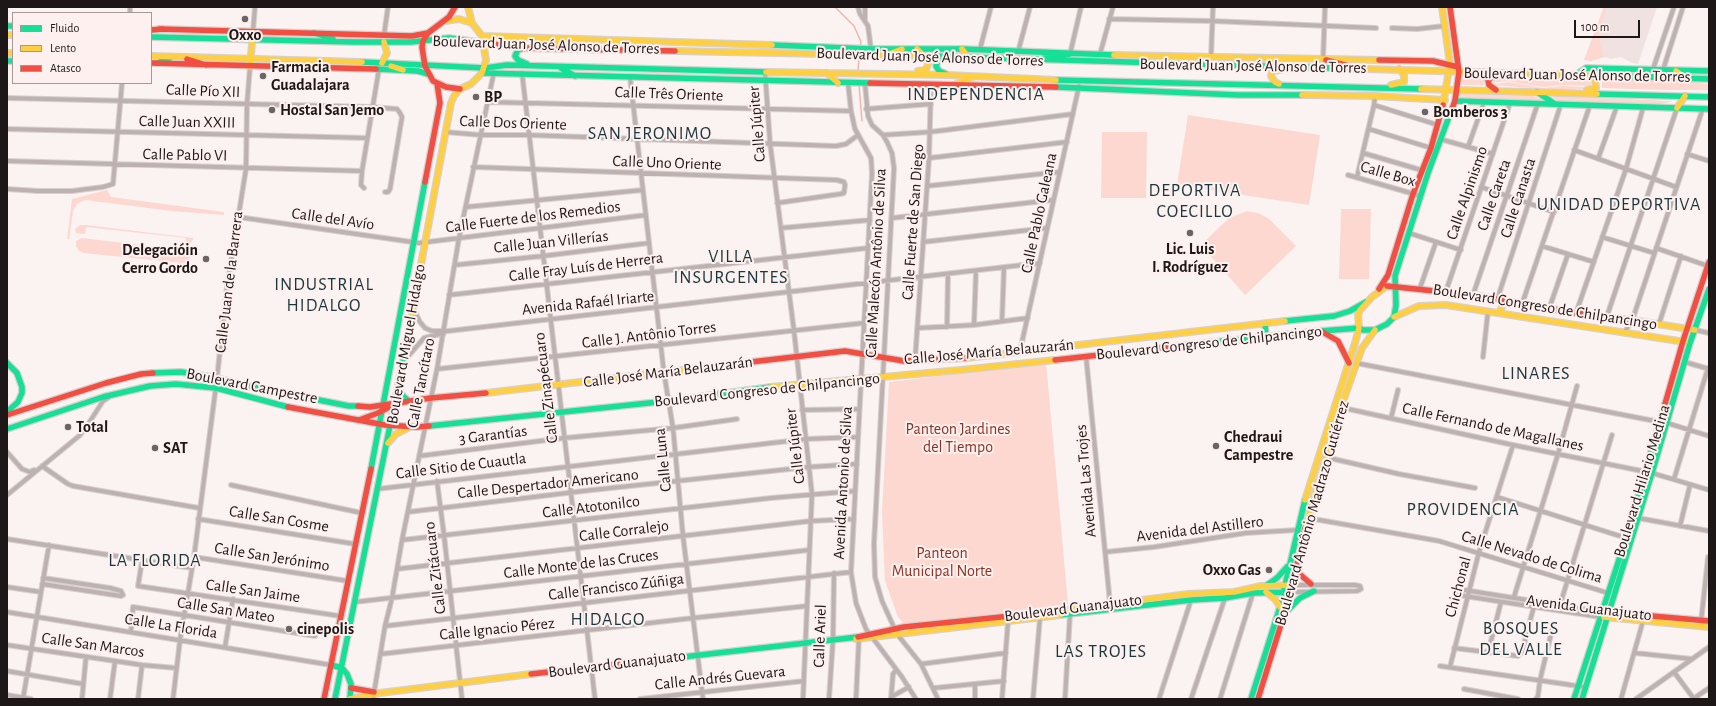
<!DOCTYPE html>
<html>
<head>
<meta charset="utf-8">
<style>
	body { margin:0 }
	#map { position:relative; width:1716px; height:706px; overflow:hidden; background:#faf3f2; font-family:"Alegreya Sans",sans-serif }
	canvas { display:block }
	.frame { position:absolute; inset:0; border:8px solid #1d1817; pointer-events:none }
	.legend { position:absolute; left:12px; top:12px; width:140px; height:72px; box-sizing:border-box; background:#fdf0ee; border:1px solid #a39a98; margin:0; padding:5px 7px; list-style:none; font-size:12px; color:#1d1817 }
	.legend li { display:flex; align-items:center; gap:8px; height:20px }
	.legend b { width:20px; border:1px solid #a39a98 }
	.scale { position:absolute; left:1574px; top:20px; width:66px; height:18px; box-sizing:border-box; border:2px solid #1d1817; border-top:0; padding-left:5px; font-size:12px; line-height:14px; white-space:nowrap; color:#1d1817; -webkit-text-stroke:3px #fdf0ee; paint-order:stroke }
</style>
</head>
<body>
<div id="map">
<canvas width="1716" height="706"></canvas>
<div class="frame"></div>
<ul class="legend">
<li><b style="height:5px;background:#16e098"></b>Fluido</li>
<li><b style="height:5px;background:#ffcf43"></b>Lento</li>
<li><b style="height:5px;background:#f24e42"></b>Atasco</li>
</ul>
<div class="scale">100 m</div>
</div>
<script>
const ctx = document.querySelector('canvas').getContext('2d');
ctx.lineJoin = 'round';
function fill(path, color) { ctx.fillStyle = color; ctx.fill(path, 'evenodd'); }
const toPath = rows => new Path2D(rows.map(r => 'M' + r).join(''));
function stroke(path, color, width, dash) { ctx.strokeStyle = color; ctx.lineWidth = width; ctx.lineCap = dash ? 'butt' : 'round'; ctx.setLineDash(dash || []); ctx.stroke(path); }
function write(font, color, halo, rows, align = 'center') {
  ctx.font = font + ' "Alegreya Sans",sans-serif'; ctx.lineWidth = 4; ctx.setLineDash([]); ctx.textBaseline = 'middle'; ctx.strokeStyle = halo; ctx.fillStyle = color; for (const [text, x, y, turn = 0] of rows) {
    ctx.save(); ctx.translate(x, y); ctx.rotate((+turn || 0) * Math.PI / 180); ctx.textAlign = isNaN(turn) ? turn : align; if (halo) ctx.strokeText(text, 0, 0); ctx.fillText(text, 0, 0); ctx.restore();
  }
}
const built = toPath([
	[1604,7,1657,7,1638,64,1630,62,1621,57,1611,59,1604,57,1591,61,1584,60]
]);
const green = toPath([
	[1604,7,1607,7,1598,35,1604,57,1591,61,1584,60],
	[1462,76,1484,77,1484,85,1461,85],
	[1531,76,1591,81,1591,86,1563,85,1543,87,1522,84,1508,81,1493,83,1493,79],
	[1602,79,1693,82,1709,84,1709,90,1662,90,1602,88],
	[1508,82,1543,88,1562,86,1587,87,1585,89,1543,89,1492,85],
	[1460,94,1534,96,1544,101,1459,99],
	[1552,96,1673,101,1654,106,1558,102],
	[1188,115,1320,135,1309,205,1177,185],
	[1102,132,1147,132,1146,198,1101,198],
	[107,190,111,197,224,212,224,215,172,211,85,200,77,204,73,211,69,239,67,239,72,199],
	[1341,209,1371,209,1369,279,1339,279],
	[1247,211,1258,213,1268,218,1296,246,1245,295,1201,245,1229,218],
	[80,225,86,225,194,238,190,244,185,246,186,238,86,227,85,234,76,233,75,229],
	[82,238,183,250,189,253,190,258,188,262,182,263,84,253,79,251,76,246,76,241],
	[1046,363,1068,604,905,625,898,617,885,581,882,512,889,382]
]);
const stream = toPath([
	[835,7,854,26,861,42,860,47],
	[858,71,859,57],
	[859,85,862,121]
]);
const street = toPath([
	[858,7,860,14,868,26,871,49],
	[130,13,130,7],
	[865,19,865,7],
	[1109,19,1212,21,1376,28],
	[1392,28,1417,29,1444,26],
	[253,31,255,7],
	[384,35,388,7],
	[980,49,991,7],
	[1018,52,1030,7],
	[1070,54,1081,7],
	[1100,54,1113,7],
	[1211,57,1213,7],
	[1323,60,1325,7],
	[1653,69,1674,7],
	[1663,70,1683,7],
	[765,72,770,143,794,331,812,494,803,699],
	[522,73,595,699],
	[630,77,664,373,673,428,683,536,703,699],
	[848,83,851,111,855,129,871,158,872,173,851,572,856,603,866,629,902,677,916,699],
	[865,84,868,116,872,125,883,135,887,142,892,153,894,168,874,544,875,577,882,601,897,634,921,664,938,699],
	[7,98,372,107,397,109,400,113,402,117,390,189,388,192,385,192],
	[487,102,851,111],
	[1374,105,1438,125],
	[866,109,931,104],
	[7,129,367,138],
	[1369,129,1431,148],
	[445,132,481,135,528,135,836,146,846,144,858,135],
	[883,135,930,132,1073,114],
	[1440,139,1493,154],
	[1468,147,1484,102],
	[1574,150,1676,187],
	[1363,153,1421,170],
	[1687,154,1709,161],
	[929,158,1067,142],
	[1598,159,1617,106],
	[7,161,362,171],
	[473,167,837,180,844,182,845,185,844,193,840,194,777,203],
	[1348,175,1421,196],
	[1357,177,1374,105,1375,96],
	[927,186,1059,172],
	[1481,187,1554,212],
	[364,188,361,185,362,171,379,69],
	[7,189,38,191,72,191,103,187,113,184,122,83],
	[466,207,643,190],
	[238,217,419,243,646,215],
	[892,218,1053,200],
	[781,228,870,220],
	[1409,233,1461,250],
	[1602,237,1654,253],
	[923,242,1047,228],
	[1542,246,1594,262],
	[1656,248,1708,266],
	[455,265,543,256,649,243],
	[1420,288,1436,242],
	[1446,291,1510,103],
	[449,295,868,248],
	[1473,295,1538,103],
	[1497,300,1561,104],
	[1522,304,1590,105],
	[413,308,420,322,425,328,432,331,448,331,1040,263],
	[1549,309,1568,254],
	[1576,313,1626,169,1643,108],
	[1607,316,1677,108],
	[1002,321,1004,267],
	[1659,324,1681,256],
	[974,325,976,271],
	[947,327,948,274],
	[918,328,974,325,1028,318],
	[1695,330,1709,333],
	[1624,333,1632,321,1703,108],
	[1020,351,1079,86],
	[1086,356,1110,603],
	[1483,357,1488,311],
	[404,361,424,338,444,333],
	[915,361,929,158,931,85],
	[1685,362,1709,369],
	[1356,363,1660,422],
	[437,369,864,323],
	[1339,407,1513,445,1652,473,1709,490],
	[802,410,859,409],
	[1391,418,1398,390],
	[1667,423,1709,436],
	[7,452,22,469,30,472,34,470],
	[419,456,564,438,673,428,737,419],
	[1325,457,1399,474,1475,488],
	[42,466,68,484,73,486,199,508],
	[1674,479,1708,368],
	[437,481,444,535,462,699],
	[231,485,362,513],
	[377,489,806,439,858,437],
	[7,495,79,436,85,429,103,401,109,397],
	[1497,497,1626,538],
	[408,512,592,490,809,467,857,464],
	[1308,518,1439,541,1608,593],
	[1638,518,1709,531],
	[198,519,355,544],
	[1680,526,1690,485],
	[7,539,192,568],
	[402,540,771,498,855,491],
	[1105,552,1154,547,1246,533,1297,530],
	[194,557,348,581],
	[142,561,138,586,340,616],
	[397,569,811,521,854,519],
	[42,584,121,596,123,595,121,591,110,588,43,578],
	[7,587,41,592],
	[1458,589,1602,612],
	[1291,592,1357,591,1361,589,1360,586,1355,585,1293,585],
	[1458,595,1600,617],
	[1514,597,1558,454,1577,386],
	[355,602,809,550],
	[1560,605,1612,435],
	[7,612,331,665],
	[1701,622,1708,557],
	[385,626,851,572],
	[131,632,133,607,315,636],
	[7,645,142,665,176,668],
	[225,647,233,599],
	[1454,648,1518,656,1522,652,1534,606],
	[1488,653,1501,602],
	[1635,653,1692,659],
	[381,654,693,618,807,606],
	[921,664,1006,653],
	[1440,666,1585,687],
	[1450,667,1479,552,1513,445],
	[7,671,83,684],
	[1674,672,1694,699],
	[934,688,1004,681],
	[1464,689,1518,699],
	[7,695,31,699],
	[891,697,909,687],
	[23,699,49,545],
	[82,699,86,657],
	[110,699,115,661],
	[138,699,142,665],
	[173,699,180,640,194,557,217,378,227,287,246,169,247,104,250,67],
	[373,699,385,626,392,598,402,540,437,369,459,238,494,72],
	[640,699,804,681],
	[829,699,833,640,834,573],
	[856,699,859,637],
	[891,699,893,674,896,670],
	[975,699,975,684],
	[1002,699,1008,622],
	[1033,699,1040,618],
	[1065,699,1070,614],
	[1159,699,1191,600],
	[1191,699,1225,598],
	[1220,699,1253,593],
	[1536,699,1538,696,1540,680,1552,630],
	[1621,699,1643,621],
	[1636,699,1709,647],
	[1693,699,1709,688]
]);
const fast = toPath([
	[7,26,13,26],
	[314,33,333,39],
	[151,37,353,42,411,42,449,38,492,44],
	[772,45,871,49,962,49,1114,55],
	[524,48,518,50,515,56,518,60,527,64],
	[927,56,1332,68],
	[945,58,938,61,936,66,939,71,946,74],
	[1044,58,1070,54],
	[7,61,13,61],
	[362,62,485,68,507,65,766,72],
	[157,63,170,58],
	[561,68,575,76],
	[376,69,418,71,428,74],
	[482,73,870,83],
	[1576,75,1586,68,1709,71],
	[1610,76,1709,79],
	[1654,76,1668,70],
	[1056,80,1421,89],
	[1056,87,1238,95,1302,95],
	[1537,92,1555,104],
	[1597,94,1709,97],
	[1455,101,1709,109],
	[1285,321,1334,316,1350,311,1366,302],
	[1265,324,1266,337],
	[1206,343,1321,331,1359,328,1363,330,1375,330,1387,324,1394,317,1396,305,1395,276,1428,173,1450,114],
	[7,363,17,373,22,387,22,393,18,402,7,412],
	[153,373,181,372,217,378,248,386,349,406,358,406],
	[398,388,403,396,410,402],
	[429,426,668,401,771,387],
	[7,429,103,397,150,386,176,384,216,388,288,407],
	[371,469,425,182],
	[1267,585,1277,578,1287,567],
	[1287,611,1300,598,1314,591],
	[1060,615,1191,600,1225,598,1253,593,1291,592],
	[674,658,858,637],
	[331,665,342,668,347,674,351,684,350,699],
	[335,699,404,356],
	[1251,699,1280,607,1305,500],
	[1574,699,1626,538,1665,404],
	[1582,699,1652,473,1690,343,1709,289]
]);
const slow = toPath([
	[1442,7,1450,64,1443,105],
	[445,21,459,19,472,23],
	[7,35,13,35],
	[482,36,772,45],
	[537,39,565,46],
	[917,49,926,58,928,64,926,70,918,71],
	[962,49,969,58],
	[675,51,927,56],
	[7,53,13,53],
	[889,54,902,49],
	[1114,55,1379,60],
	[151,56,362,62],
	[382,63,387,53,384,42],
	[391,66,403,70],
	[250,67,253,31],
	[1332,68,1610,76],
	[1676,71,1686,78],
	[766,72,947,75,1056,80],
	[827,73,838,83],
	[1279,84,1275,82,1271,76,1272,71,1280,70],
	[954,85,973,77],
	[1391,85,1404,82,1404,75,1399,69],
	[1421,89,1597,94],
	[1587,90,1596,88,1595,80,1589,76],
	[1302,95,1375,96,1445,100],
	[1677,108,1685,96],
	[1500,312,1504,301],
	[1394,317,1419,306,1446,305,1685,342],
	[1638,321,1695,330],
	[404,356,451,103,454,96,460,89,471,84,482,73,486,60,482,36,472,23,468,7],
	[966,358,1285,321],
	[771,387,961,370,1055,360],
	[486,393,691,369],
	[388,443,396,434,408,428],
	[1305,500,1355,343,1359,328,1358,315,1360,310,1372,297,1387,286],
	[1305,528,1341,407,1362,348,1375,330],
	[1266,592,1275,599,1280,607],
	[1059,611,1188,594,1234,592,1261,586,1293,585],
	[1604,617,1709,627],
	[856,639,1060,615],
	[350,699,380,693,531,674]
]);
const jam = toPath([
	[455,7,449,17,428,33,423,41,422,47,425,66,433,81,446,87,460,89],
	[1450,7,1459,72,1455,101,1450,114],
	[159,29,412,36,428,33],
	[151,30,163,29],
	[492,44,524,48,675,51],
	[187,59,206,65],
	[1326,60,1349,66],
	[1379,60,1433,61,1458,67],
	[151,63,376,69],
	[870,83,1056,87],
	[1496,90,1489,85,1488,80,1492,77,1499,76],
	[425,182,440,103,437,83],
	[1387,286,1473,295,1576,313,1638,321],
	[1379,289,1388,275,1413,194,1431,148,1443,105],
	[1321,331,1338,341,1349,363],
	[1055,360,1206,343],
	[691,369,845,351,904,361,966,358],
	[1665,404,1683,341,1709,262],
	[358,406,370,407,431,398,486,393],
	[288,407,385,425,417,427,429,426],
	[7,415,106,383,141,374,153,373],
	[359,420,378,413,393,405],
	[1296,571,1311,584],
	[1606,612,1709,621],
	[858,637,904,627,1059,611],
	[531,674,674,658],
	[351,688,374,692],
	[324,699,371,469],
	[1258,699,1291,592,1305,528]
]);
const markers = [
	[245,19,4,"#6a6564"],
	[263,76,4,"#6a6564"],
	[476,97,4,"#6a6564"],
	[272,110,4,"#6a6564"],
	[1425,112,4,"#6a6564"],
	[1190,233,4,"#6a6564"],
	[206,259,4,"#6a6564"],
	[68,427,4,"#6a6564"],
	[1216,446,4,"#6a6564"],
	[155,448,4,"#6a6564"],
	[1269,570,4,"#6a6564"],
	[289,629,4,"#6a6564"]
];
const poiNames = [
	["Oxxo",245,35,"center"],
	["Farmacia",271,67],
	["Guadalajara",271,85],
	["BP",484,97],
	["Hostal San Jemo",280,110],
	["Bomberos 3",1433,112],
	["Lic. Luis",1190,249,"center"],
	["I. Rodríguez",1190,267,"center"],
	["Delegacióin",198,250,"right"],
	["Cerro Gordo",198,268,"right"],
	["Total",76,427],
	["Chedraui",1224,437],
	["Campestre",1224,455],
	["SAT",163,448],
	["Oxxo Gas",1261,570,"right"],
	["cinepolis",297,629]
];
const streetNames = [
	["Boulevard Juan José Alonso de Torres",546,45,2],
	["Boulevard Juan José Alonso de Torres",930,57,2],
	["Boulevard Juan José Alonso de Torres",1253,66,1],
	["Boulevard Juan José Alonso de Torres",1577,75,1],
	["Calle Pío XII",203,91,2],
	["Calle Três Oriente",669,94,2],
	["Calle Juan XXIII",187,122,1],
	["Calle Dos Oriente",513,123,2],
	["Calle Júpiter",757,124,-95],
	["Calle Pablo VI",185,155,1],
	["Calle Uno Oriente",667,163,2],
	["Calle Box",1388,174,16],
	["Calle Alpinismo",1467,193,-71],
	["Calle Careta",1494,195,-71],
	["Calle Canasta",1518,198,-72],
	["Calle Pablo Galeana",1039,213,-78],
	["Calle Fuerte de los Remedios",533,217,-7],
	["Calle del Avío",333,219,8],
	["Calle Fuerte de San Diego",913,222,-86],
	["Calle Juan Villerías",551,242,-6],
	["Calle Malecón Antônio de Silva",876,263,-87],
	["Calle Fray Luís de Herrera",586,267,-7],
	["Calle Juan de la Barrera",229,282,-83],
	["Avenida Rafaél Iriarte",588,303,-6],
	["Boulevard Congreso de Chilpancingo",1545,307,9],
	["Calle J. Antônio Torres",649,335,-7],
	["Boulevard Congreso de Chilpancingo",1209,343,-6],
	["Boulevard Miguel Hidalgo",406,344,-80],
	["Calle José María Belauzarán",989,352,-5],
	["Calle José María Belauzarán",668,372,-7],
	["Calle Tancítaro",421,383,-79],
	["Boulevard Campestre",252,386,11],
	["Calle Zinapécuaro",546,388,-97],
	["Boulevard Congreso de Chilpancingo",767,390,-6],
	["Calle Fernando de Magallanes",1493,427,12],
	["3 Garantías",493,435,-7],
	["Calle Júpiter",795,446,-97],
	["Calle Luna",663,460,-96],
	["Calle Sitio de Cuautla",461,466,-7],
	["Avenida Las Trojes",1086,481,-95],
	["Boulevard Hilario Medina",1642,481,-73],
	["Avenida Antonio de Silva",843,483,-87],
	["Calle Despertador Americano",548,484,-6],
	["Calle Atotonilco",591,507,-7],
	["Boulevard Antônio Madrazo Gutiérrez",1312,513,-74],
	["Calle San Cosme",279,519,9],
	["Avenida del Astillero",1200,529,-7],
	["Calle Corralejo",624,531,-7],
	["Calle San Jerónimo",272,557,9],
	["Calle Nevado de Colima",1532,557,17],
	["Calle Monte de las Cruces",581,564,-7],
	["Calle Zitácuaro",435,568,-97],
	["Calle Francisco Zúñiga",616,587,-7],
	["Chichonal",1458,587,-75],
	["Calle San Jaime",253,591,8],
	["Boulevard Guanajuato",1073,608,-7],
	["Avenida Guanajuato",1589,608,7],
	["Calle San Mateo",226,610,9],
	["Calle La Florida",171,626,9],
	["Calle Ignacio Pérez",497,629,-6],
	["Calle Ariel",820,636,-88],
	["Calle San Marcos",93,645,8],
	["Boulevard Guanajuato",617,664,-7],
	["Calle Andrés Guevara",720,678,-6]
];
const parkNames = [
	["Panteon Jardines",958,429],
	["del Tiempo",958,447],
	["Panteon",942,553],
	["Municipal Norte",942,571]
];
const quarterNames = [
	["INDEPENDENCIA",976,95],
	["SAN JERONIMO",650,134],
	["DEPORTIVA",1195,191],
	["COECILLO",1195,212],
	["UNIDAD DEPORTIVA",1619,205],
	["VILLA",731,257],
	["INSURGENTES",731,278],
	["INDUSTRIAL",324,285],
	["HIDALGO",324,306],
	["LINARES",1536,374],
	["PROVIDENCIA",1463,510],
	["LA FLORIDA",155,561],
	["HIDALGO",608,620],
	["BOSQUES",1521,629],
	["DEL VALLE",1521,650],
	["LAS TROJES",1101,652]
];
fill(built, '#f0e2e0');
fill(green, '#fcd8d0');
stroke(stream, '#eeb7ac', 1.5);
stroke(street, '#d6d1d0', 6);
stroke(fast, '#d6d1d0', 8);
stroke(slow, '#d6d1d0', 8);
stroke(jam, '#d6d1d0', 8);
stroke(street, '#beb2b0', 4);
stroke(fast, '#16e098', 5.5);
stroke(slow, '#ffcf43', 5.5);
stroke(jam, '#f24e42', 5.5);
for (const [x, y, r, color] of markers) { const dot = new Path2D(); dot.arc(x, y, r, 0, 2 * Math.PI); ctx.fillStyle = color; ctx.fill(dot); stroke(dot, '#fdf0ee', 1.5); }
write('bold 16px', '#1d1817', '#fdf0ee', poiNames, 'left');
write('16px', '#1d1817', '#fdf0ee', streetNames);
write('16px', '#8c3324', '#fdf0ee', parkNames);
ctx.letterSpacing = '1px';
write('18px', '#17383e', '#fdf0ee', quarterNames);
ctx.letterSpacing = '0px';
</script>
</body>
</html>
